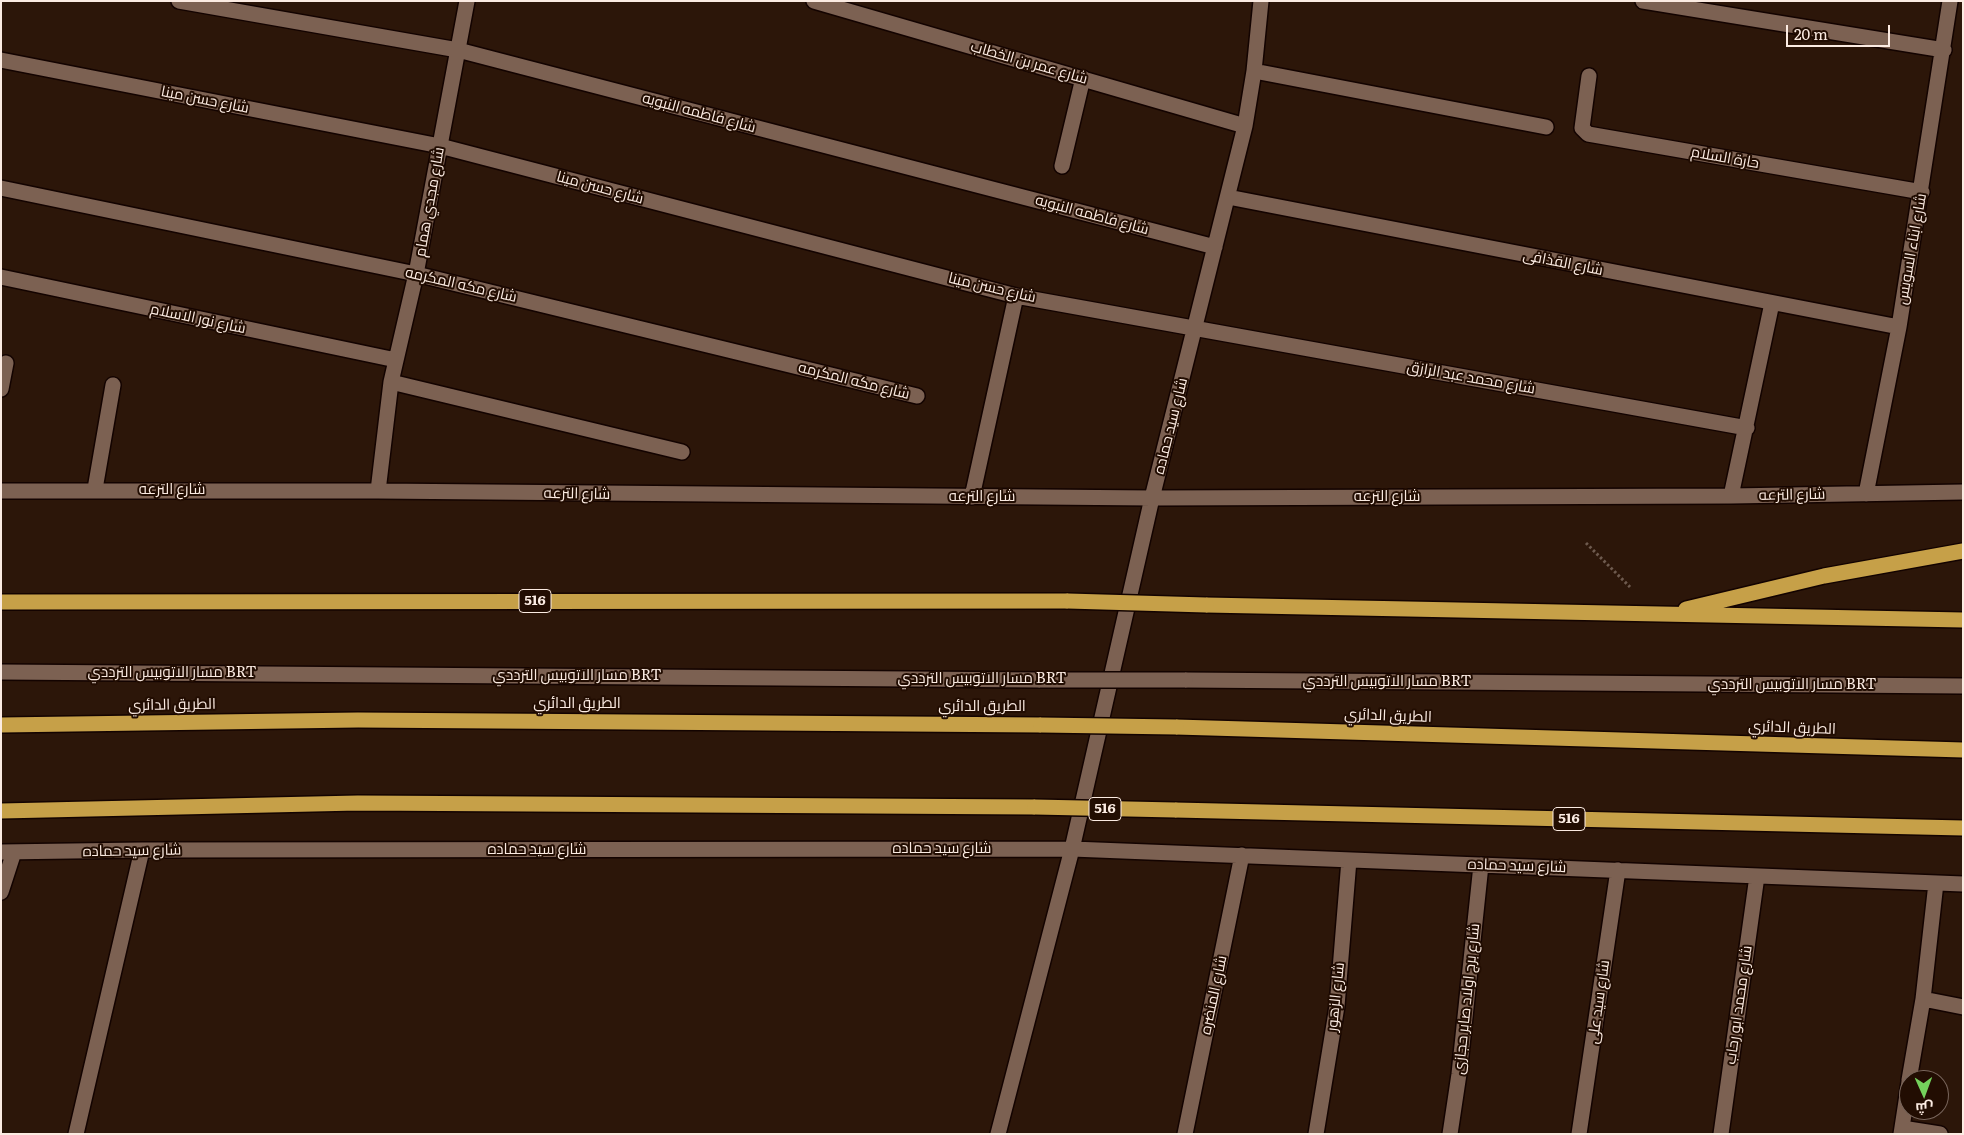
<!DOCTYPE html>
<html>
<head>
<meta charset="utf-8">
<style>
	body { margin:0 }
	#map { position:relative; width:1964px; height:1135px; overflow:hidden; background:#2c1609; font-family:Literata,Cairo,serif }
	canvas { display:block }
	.frame { position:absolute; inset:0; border:2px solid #fbebe2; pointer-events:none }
	.north { position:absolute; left:1899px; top:1070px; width:50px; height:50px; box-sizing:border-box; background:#220d02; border:1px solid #79665c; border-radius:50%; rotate:178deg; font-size:14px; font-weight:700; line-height:20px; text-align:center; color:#fbebe2 }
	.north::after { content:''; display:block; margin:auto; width:18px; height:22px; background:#74d25c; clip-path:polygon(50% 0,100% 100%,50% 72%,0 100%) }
	.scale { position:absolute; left:1786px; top:25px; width:104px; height:22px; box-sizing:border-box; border:2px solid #fbebe2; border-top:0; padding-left:6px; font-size:15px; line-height:18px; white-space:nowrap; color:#fbebe2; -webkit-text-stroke:4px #220d02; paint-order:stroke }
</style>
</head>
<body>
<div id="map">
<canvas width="1964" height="1135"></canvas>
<div class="frame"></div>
<div class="north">ش</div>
<div class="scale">20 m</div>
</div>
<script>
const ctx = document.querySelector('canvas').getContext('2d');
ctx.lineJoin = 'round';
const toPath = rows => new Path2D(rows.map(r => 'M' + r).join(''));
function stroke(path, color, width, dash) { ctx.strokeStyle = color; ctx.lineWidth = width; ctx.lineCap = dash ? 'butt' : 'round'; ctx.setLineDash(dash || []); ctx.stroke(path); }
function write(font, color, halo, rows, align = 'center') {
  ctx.font = font + ' Literata,Cairo,serif'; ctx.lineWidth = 4; ctx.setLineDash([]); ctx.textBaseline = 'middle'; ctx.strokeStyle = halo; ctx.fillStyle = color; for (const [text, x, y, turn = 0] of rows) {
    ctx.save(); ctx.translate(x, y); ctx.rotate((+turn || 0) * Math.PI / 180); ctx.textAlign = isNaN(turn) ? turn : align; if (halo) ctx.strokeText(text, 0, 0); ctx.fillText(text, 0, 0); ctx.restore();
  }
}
const path = toPath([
	[1586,543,1630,587]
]);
const minor = toPath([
	[179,1,458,50,1215,247],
	[814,1,1245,126],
	[1643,1,1944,50],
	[1,60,440,146,1016,296,1747,428],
	[1254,71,1546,127],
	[1589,76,1582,128,1588,134,1922,192],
	[1062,166,1083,78],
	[1,188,416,274,917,396],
	[1228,197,1899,327],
	[1,277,396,360],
	[391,382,682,452],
	[1,389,6,363],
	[95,489,113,385],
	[1,491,378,491,1152,498,1731,496,1963,492],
	[378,491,391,382,416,274,467,1],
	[1866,494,1899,327,1950,1],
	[1731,496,1772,303],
	[972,497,1016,296],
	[1,672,1040,680],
	[1185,680,1963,686],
	[1,852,142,850,1072,849,1963,884],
	[1,892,14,852],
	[1923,999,1963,1007],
	[1909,1080,1923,999,1936,883],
	[1902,1128,1940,1134],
	[76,1134,142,850],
	[998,1134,1072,849,1152,498,1245,126,1254,71,1261,1],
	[1185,1134,1242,855],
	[1316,1134,1337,1006,1349,860],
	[1450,1134,1459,1074,1481,865],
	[1579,1134,1618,870],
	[1721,1134,1757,876],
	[1901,1134,1909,1082]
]);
const highway = toPath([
	[1,602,1068,601],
	[1206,605,1963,620],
	[1686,609,1824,576,1963,551],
	[1,725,358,720,1041,725],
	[1176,727,1963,750],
	[1175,810,1963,828],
	[1,811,358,803,1035,807]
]);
const minorBridge = toPath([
	[1040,680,1185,680]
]);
const highwayBridge = toPath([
	[1068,601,1206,605],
	[1041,725,1176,727],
	[1035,807,1175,810]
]);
const shields = [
	[535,601,32],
	[1105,809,32],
	[1569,819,32]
];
const shieldNames = [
	["516",535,601],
	["516",1105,809],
	["516",1569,819]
];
const streetNames = [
	["شارع عمر بن الخطاب",1029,63,16],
	["شارع حسن مينا",205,100,11],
	["شارع فاطمه النبويه",699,113,15],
	["حارة السلام",1725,158,10],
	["شارع حسن مينا",600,188,15],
	["شارع مجدي همام",430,202,-80],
	["شارع فاطمه النبويه",1092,215,15],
	["شارع ابناء السويس",1912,249,-80],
	["شارع القذافى",1563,263,11],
	["شارع مكه المكرمه",461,285,13],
	["شارع حسن مينا",992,288,13],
	["شارع نور الاسلام",198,319,12],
	["شارع محمد عبد الرازق",1471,378,10],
	["شارع مكه المكرمه",854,381,14],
	["شارع سيد حماده",1171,426,-76],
	["شارع الترعه",172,490],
	["شارع الترعه",577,494,1],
	["شارع الترعه",1792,495,-1],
	["شارع الترعه",982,497],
	["شارع الترعه",1387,497],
	["مسار الاتوبيس الترددي BRT",172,673],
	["مسار الاتوبيس الترددي BRT",577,676],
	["مسار الاتوبيس الترددي BRT",982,679],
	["مسار الاتوبيس الترددي BRT",1387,682],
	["مسار الاتوبيس الترددي BRT",1792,685],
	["الطريق الدائري",577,704],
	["الطريق الدائري",172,705,-1],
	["الطريق الدائري",982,707],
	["الطريق الدائري",1388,716,2],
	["الطريق الدائري",1792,728,2],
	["شارع سيد حماده",942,849],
	["شارع سيد حماده",537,850],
	["شارع سيد حماده",132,851,-1],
	["شارع سيد حماده",1517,866,2],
	["شارع المنضره",1214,995,-78],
	["شارع الزهور",1336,997,-84],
	["شارع برج اولاد صابر حجازى",1467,999,-84],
	["شارع سيد على",1599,1002,-82],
	["شارع محمد ابو رحاب",1739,1005,-82]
];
stroke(minor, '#130300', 18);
stroke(highway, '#130300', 18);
stroke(path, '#6e5a4e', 3, [2.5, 2.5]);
stroke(minor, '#7c6152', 15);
stroke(highway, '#c6a048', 15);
stroke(minorBridge, '#130300', 18, []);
stroke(highwayBridge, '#130300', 18, []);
stroke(minorBridge, '#7c6152', 15);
stroke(highwayBridge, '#c6a048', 15);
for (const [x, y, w] of shields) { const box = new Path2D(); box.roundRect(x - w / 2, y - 11.5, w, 23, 4); ctx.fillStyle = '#220d02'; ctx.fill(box); stroke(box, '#fbebe2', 1); }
write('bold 14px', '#fbebe2', null, shieldNames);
write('15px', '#fbebe2', '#220d02', streetNames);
</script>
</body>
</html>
